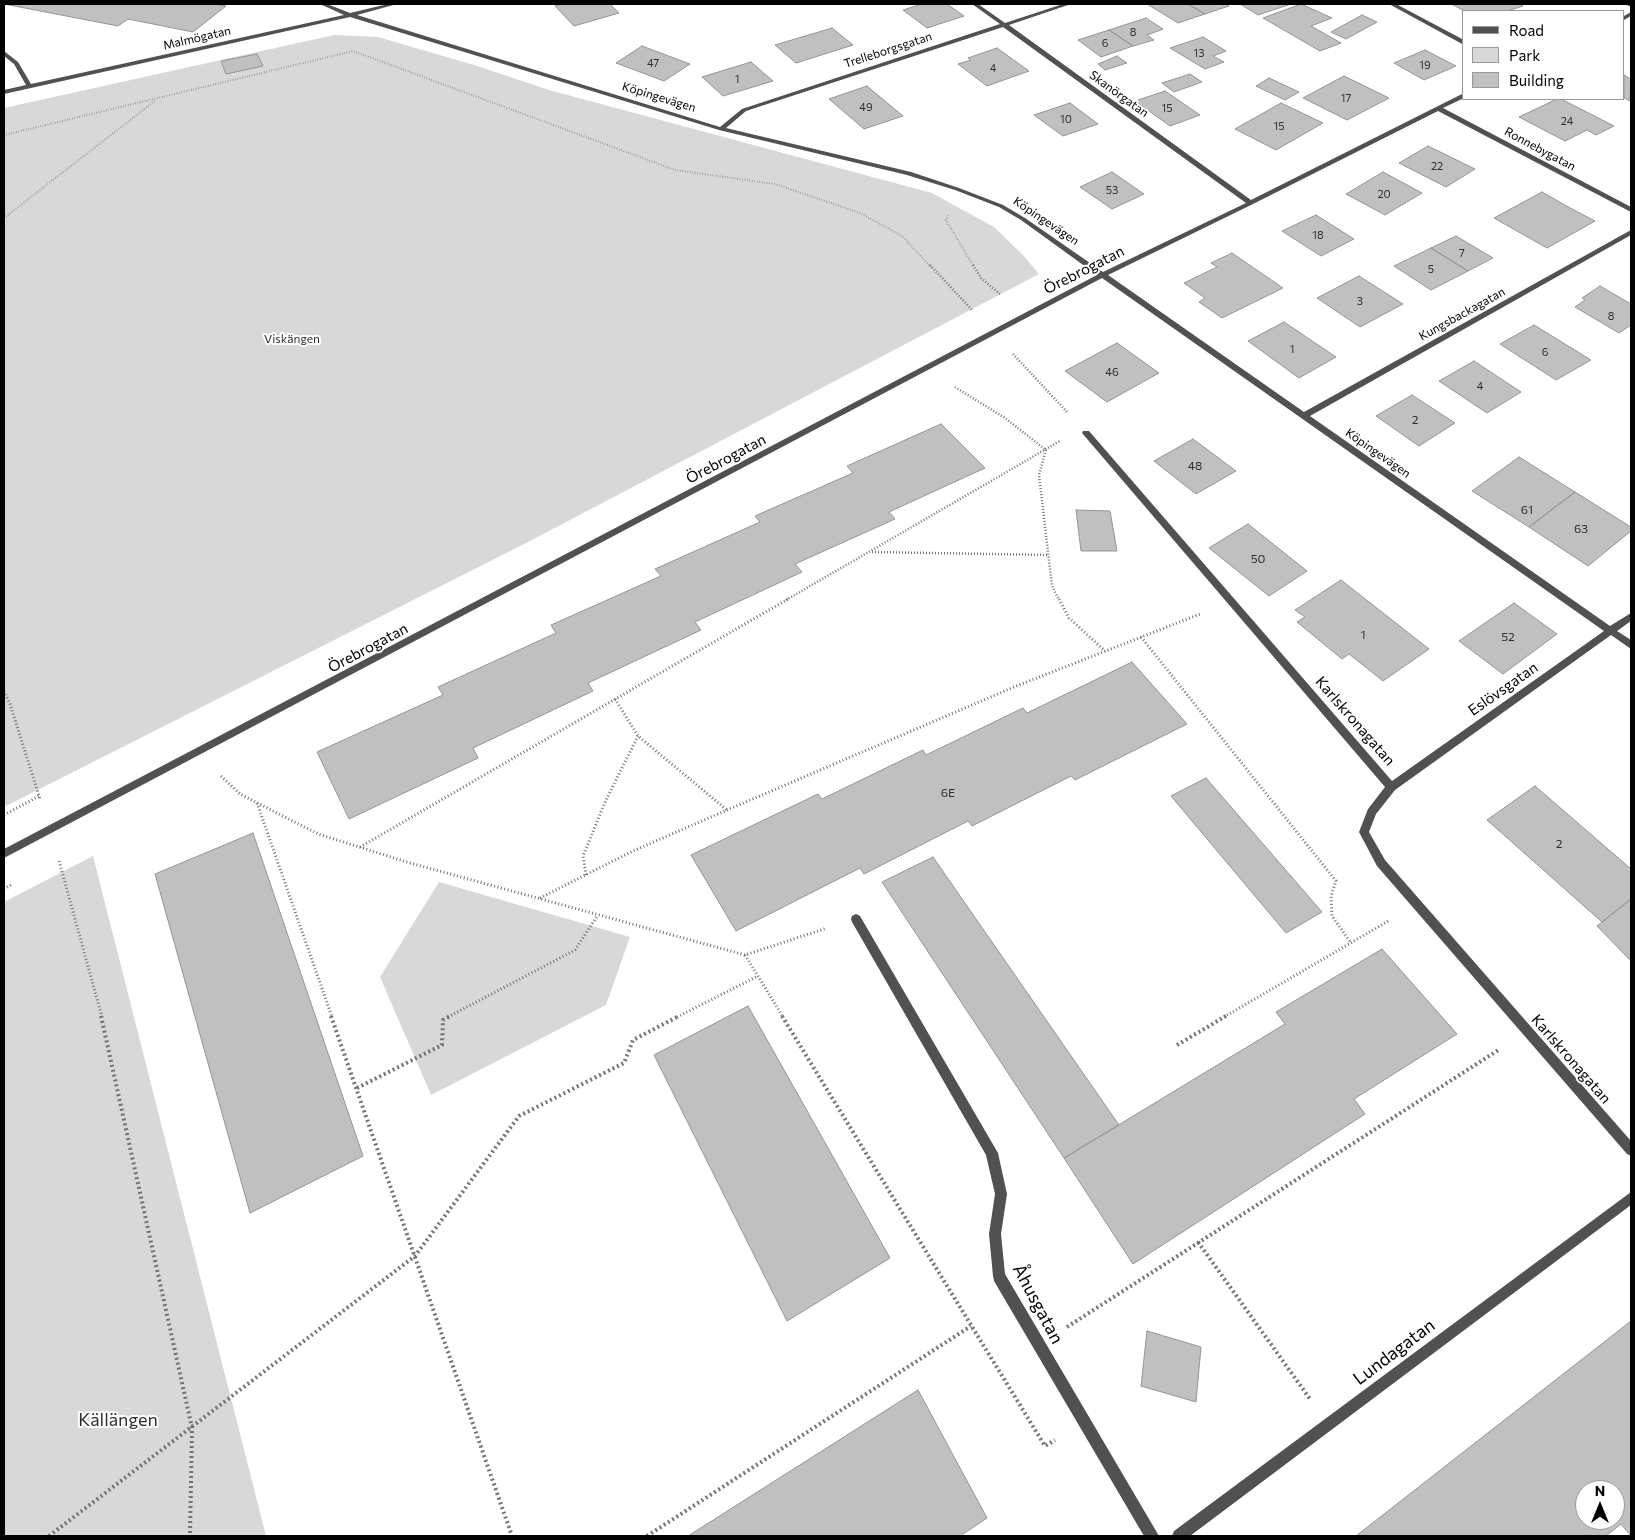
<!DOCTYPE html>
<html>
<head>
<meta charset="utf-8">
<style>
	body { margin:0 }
	#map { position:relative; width:1635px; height:1540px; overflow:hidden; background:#fff; font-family:Commissioner,sans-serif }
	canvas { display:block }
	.frame { position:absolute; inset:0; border:5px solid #000; pointer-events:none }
	.legend { position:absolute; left:1462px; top:10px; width:162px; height:90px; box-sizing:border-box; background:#fff; border:1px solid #999; margin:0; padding:6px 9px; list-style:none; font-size:15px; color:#000 }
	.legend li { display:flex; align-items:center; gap:10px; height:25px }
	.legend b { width:25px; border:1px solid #999 }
	.north { position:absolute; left:1575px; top:1480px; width:50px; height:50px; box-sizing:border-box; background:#fff; border:1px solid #999; border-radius:50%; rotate:0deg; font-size:14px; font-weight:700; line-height:20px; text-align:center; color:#000 }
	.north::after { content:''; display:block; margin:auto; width:18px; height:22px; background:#000; clip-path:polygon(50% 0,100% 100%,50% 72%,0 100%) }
</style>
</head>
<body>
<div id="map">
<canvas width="1635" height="1540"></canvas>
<div class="frame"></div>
<ul class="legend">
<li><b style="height:6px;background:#515151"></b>Road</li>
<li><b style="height:14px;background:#d8d8d8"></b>Park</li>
<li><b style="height:14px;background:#c0c0c0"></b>Building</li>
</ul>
<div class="north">N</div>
</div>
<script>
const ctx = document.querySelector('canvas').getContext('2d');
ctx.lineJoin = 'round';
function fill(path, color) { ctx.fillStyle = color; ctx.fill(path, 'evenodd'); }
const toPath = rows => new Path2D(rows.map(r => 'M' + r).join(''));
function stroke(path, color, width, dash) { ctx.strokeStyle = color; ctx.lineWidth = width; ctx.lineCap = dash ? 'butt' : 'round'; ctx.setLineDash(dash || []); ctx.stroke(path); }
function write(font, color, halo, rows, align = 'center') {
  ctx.font = font + ' Commissioner,sans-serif'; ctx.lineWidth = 4; ctx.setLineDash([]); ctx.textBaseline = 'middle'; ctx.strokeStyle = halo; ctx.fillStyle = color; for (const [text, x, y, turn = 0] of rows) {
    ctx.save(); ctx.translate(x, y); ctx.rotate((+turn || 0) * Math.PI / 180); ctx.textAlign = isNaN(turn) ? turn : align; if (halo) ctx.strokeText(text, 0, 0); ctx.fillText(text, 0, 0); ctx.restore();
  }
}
const green = toPath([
	[334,35,378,37,474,65,549,90,932,193,994,227,1023,255,1039,274,528,542,4,807,4,108],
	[93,856,266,1536,4,1536,4,902],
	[439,882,630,937,606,1005,431,1095,380,977]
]);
const building = toPath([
	[4,4,213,4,226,6,193,32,128,19,118,26,4,4],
	[563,4,610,4,619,13,574,26,555,6,563,4],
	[918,4,947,4,964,16,927,28,903,10,919,5,918,4],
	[1147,4,1188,4,1205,14,1178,23,1147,4],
	[1188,4,1225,4,1229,6,1205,14,1188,4],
	[1240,4,1291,4,1258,15,1240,4],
	[1301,4,1332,18,1311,26,1341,43,1320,51,1263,18,1301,4],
	[1451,4,1520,4,1523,6,1507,11,1465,11,1451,4],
	[1362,15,1377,22,1346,39,1331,32,1362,15],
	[1146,18,1163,29,1147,35,1154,40,1133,46,1109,30,1146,18],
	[832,28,853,45,796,63,775,45,832,28],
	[1109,30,1133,46,1101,57,1078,40,1109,30],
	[1203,37,1226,51,1213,56,1224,62,1205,69,1170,48,1203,37],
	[642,46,690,64,664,81,616,63,642,46],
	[997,48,1029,71,987,86,958,64,971,60,968,58,997,48],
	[1425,50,1456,66,1424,80,1394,63,1425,50],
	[257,54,263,66,226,74,221,61,257,54],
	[1117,56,1127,63,1105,70,1098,64,1117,56],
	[751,62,773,81,723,96,702,77,751,62],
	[1190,74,1202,82,1174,92,1162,83,1190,74],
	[1624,75,1631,79,1630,101,1624,98,1624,75],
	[1344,76,1389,98,1347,120,1303,98,1344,76],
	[1269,78,1299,92,1285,100,1256,86,1269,78],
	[867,86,903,116,864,129,829,99,867,86],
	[1165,91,1200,115,1170,126,1135,101,1165,91],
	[1557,99,1561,99,1614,126,1596,135,1587,130,1565,141,1519,117,1557,99],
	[1070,103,1098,124,1063,136,1034,115,1070,103],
	[1281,103,1323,123,1276,150,1235,129,1281,103],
	[1428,146,1475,169,1446,187,1399,163,1428,146],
	[1112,172,1144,194,1112,209,1080,187,1112,172],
	[1383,172,1422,193,1385,215,1346,194,1383,172],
	[1542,192,1572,209,1595,221,1547,248,1494,218,1542,192],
	[1316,215,1354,239,1321,256,1282,231,1316,215],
	[1456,236,1493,258,1468,271,1431,248,1456,236],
	[1431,248,1468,271,1431,290,1394,266,1431,248],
	[1232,253,1283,288,1222,318,1199,302,1205,298,1184,283,1217,267,1211,263,1232,253],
	[1359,276,1403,304,1360,327,1317,298,1359,276],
	[1600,286,1631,304,1631,325,1619,333,1575,307,1585,300,1582,298,1600,286],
	[1284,322,1336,357,1299,378,1248,341,1284,322],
	[1534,325,1591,360,1556,380,1500,344,1534,325],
	[1117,343,1159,373,1107,402,1065,371,1117,343],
	[1474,361,1521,392,1487,413,1439,381,1474,361],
	[1412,395,1455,423,1419,446,1376,416,1412,395],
	[941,424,985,468,889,512,895,519,795,564,802,572,695,622,701,630,588,683,593,691,473,748,478,758,349,819,317,752,443,695,438,687,556,633,551,625,661,576,655,569,760,522,755,516,853,473,847,466,941,424],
	[1193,439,1236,471,1196,494,1154,461,1193,439],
	[1519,457,1575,492,1529,527,1472,491,1519,457],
	[1575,492,1631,527,1631,531,1588,566,1529,527,1575,492],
	[1076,510,1110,511,1117,551,1081,551,1076,510],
	[1248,524,1307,571,1269,596,1209,548,1248,524],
	[1341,580,1429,649,1383,681,1349,654,1342,659,1297,622,1305,617,1295,610,1341,580],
	[1514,603,1557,634,1503,674,1459,641,1514,603],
	[1132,662,1187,724,1075,780,1071,776,972,826,968,821,864,874,860,868,736,931,691,855,818,794,822,799,923,750,926,755,1023,708,1027,713,1132,662],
	[1206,778,1322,912,1286,933,1171,796,1206,778],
	[1535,786,1631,869,1631,899,1602,922,1487,820,1535,786],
	[253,833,363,1156,250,1213,155,874,253,833],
	[933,857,1119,1125,1064,1158,882,882,933,857],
	[1631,899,1631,961,1597,926,1631,899],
	[1382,949,1457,1034,1354,1099,1365,1114,1133,1264,1064,1158,1285,1024,1276,1012,1382,949],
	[748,1006,890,1258,787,1321,654,1055,748,1006],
	[1631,1321,1631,1536,1621,1524,1606,1536,1356,1536,1631,1321],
	[1585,1490,1615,1490,1615,1520,1585,1520,1585,1490],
	[1147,1331,1201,1347,1196,1402,1141,1386,1147,1331],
	[918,1390,987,1518,960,1536,688,1536,918,1390]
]);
const pathFar3 = toPath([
	[4,135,353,51,675,170,775,184,860,213,902,236,931,267],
	[948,215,946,220,974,267],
	[4,218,156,100]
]);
const pathFar2 = toPath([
	[930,265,973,311],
	[973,265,981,278,1001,295],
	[1013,354,1068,413],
	[955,387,1005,418,1046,450,1039,475,1052,586,1059,600],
	[872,552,1049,555],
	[786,600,1060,441]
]);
const pathFar1 = toPath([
	[1059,599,1069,618,1105,651],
	[1141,637,1336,881,1331,896,1332,916,1351,943],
	[4,691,10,704,40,799],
	[615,699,638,736,727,810],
	[221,776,240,794,318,834,410,863,745,955,827,928],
	[257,803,332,1017],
	[4,815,39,796],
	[360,847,788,599],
	[59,861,102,1017],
	[586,875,583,856,606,800,638,736],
	[4,889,13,884],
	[540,898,633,851,727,810,1014,687,1200,614],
	[745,955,783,1017],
	[448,1017,575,950,598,915],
	[677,1017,758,976],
	[1224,1017,1390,920]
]);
const path = toPath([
	[101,1016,192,1428,190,1536],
	[331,1016,512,1536],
	[782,1016,1045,1446,1055,1440],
	[1177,1045,1226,1016],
	[357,1088,442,1045,443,1020,450,1016],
	[1198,1242,1310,1399],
	[1067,1327,1500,1049],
	[49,1536,415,1256,519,1116,624,1063,633,1040,679,1016],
	[647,1536,971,1326]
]);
const street = toPath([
	[320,4,327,4,350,13,388,4,397,4,357,15,720,127,742,109,1000,24,972,4,978,4,1005,23,1063,4,1071,4,1009,25,1251,200,1464,93,1464,98,1443,108,1631,207,1631,212,1629,211,1438,111,1253,204,1108,275,1304,412,1631,230,1631,235,1310,416,1610,626,1631,613,1631,621,1617,631,1631,640,1631,649,1611,635,1395,790,1376,814,1369,832,1385,860,1631,1141,1631,1156,1627,1154,1377,866,1359,832,1368,809,1385,787,1082,433,1083,431,1089,431,1392,781,1604,631,1102,278,4,858,4,849,1097,275,1021,220,999,207,955,190,907,175,719,130,350,17,4,94,4,90,26,85,14,64,4,56,4,51,18,62,31,84,344,15,320,4],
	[1003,27,1246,203,1103,272,1025,218,1003,205,959,188,911,172,726,128,746,111,1003,27],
	[1389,4,1396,4,1464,40,1464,45,1389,4],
	[1626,4,1631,4,1631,7,1627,5,1626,4],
	[1631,12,1631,16,1624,20,1624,16,1631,12],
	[856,914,860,916,998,1153,1007,1194,1001,1234,1005,1274,1159,1536,1144,1536,994,1281,993,1276,989,1234,995,1194,986,1155,852,922,851,919,852,916,856,914],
	[1631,1192,1631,1205,1190,1536,1172,1536,1174,1531,1631,1192]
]);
const farNumbernames = [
	["8",1133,32],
	["6",1105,43],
	["13",1199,53],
	["47",653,63],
	["19",1425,65],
	["4",993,68],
	["1",737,79],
	["17",1346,98],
	["49",866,107],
	["15",1167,108],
	["10",1066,119],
	["24",1567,121],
	["15",1279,126],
	["22",1437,166],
	["53",1112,190],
	["20",1384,194],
	["18",1318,235],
	["7",1462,253],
	["5",1431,269],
	["3",1360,301],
	["8",1611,316],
	["1",1292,349],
	["6",1545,352],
	["46",1112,372],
	["4",1480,386]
];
const farStreetnames = [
	["Malmögatan",197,38,-13],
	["Trelleborgsgatan",888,50,-18],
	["Skanörgatan",1119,94,36],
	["Köpingevägen",659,97,17],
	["Ronnebygatan",1540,149,28],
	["Köpingevägen",1046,221,34],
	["Kungsbackagatan",1462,314,-29],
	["Köpingevägen",1378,453,35]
];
const farParknames = [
	["Viskängen",292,339]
];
const numberNames = [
	["2",1415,420],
	["48",1195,466],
	["61",1527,510],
	["63",1581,529],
	["50",1258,559],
	["1",1363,635],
	["52",1508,637],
	["6E",948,793],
	["2",1559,844]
];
const streetNames = [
	["Örebrogatan",1084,270,-27],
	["Örebrogatan",726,459,-28],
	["Örebrogatan",368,648,-28],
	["Eslövsgatan",1503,689,-35],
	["Karlskronagatan",1355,721,49],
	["Karlskronagatan",1571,1059,49]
];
const nearStreetnames = [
	["Åhusgatan",1038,1304,62],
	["Lundagatan",1394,1352,-37]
];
const nearParknames = [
	["Källängen",118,1420]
];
fill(green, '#d8d8d8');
fill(building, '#c0c0c0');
stroke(building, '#959595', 1);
stroke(pathFar3, '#737373', 2, [0.5, 2]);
stroke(pathFar2, '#737373', 2.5, [1, 2]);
stroke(pathFar1, '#737373', 3, [1, 2.5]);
stroke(path, '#737373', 4, [2, 3]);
fill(street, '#515151');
write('11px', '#303030', null, farNumbernames);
write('12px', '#000', '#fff', farStreetnames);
write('12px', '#2f2f2f', '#fff', farParknames);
write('12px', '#303030', null, numberNames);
write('15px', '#000', '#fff', streetNames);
write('18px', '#000', '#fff', nearStreetnames);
write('18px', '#2f2f2f', '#fff', nearParknames);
</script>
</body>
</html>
